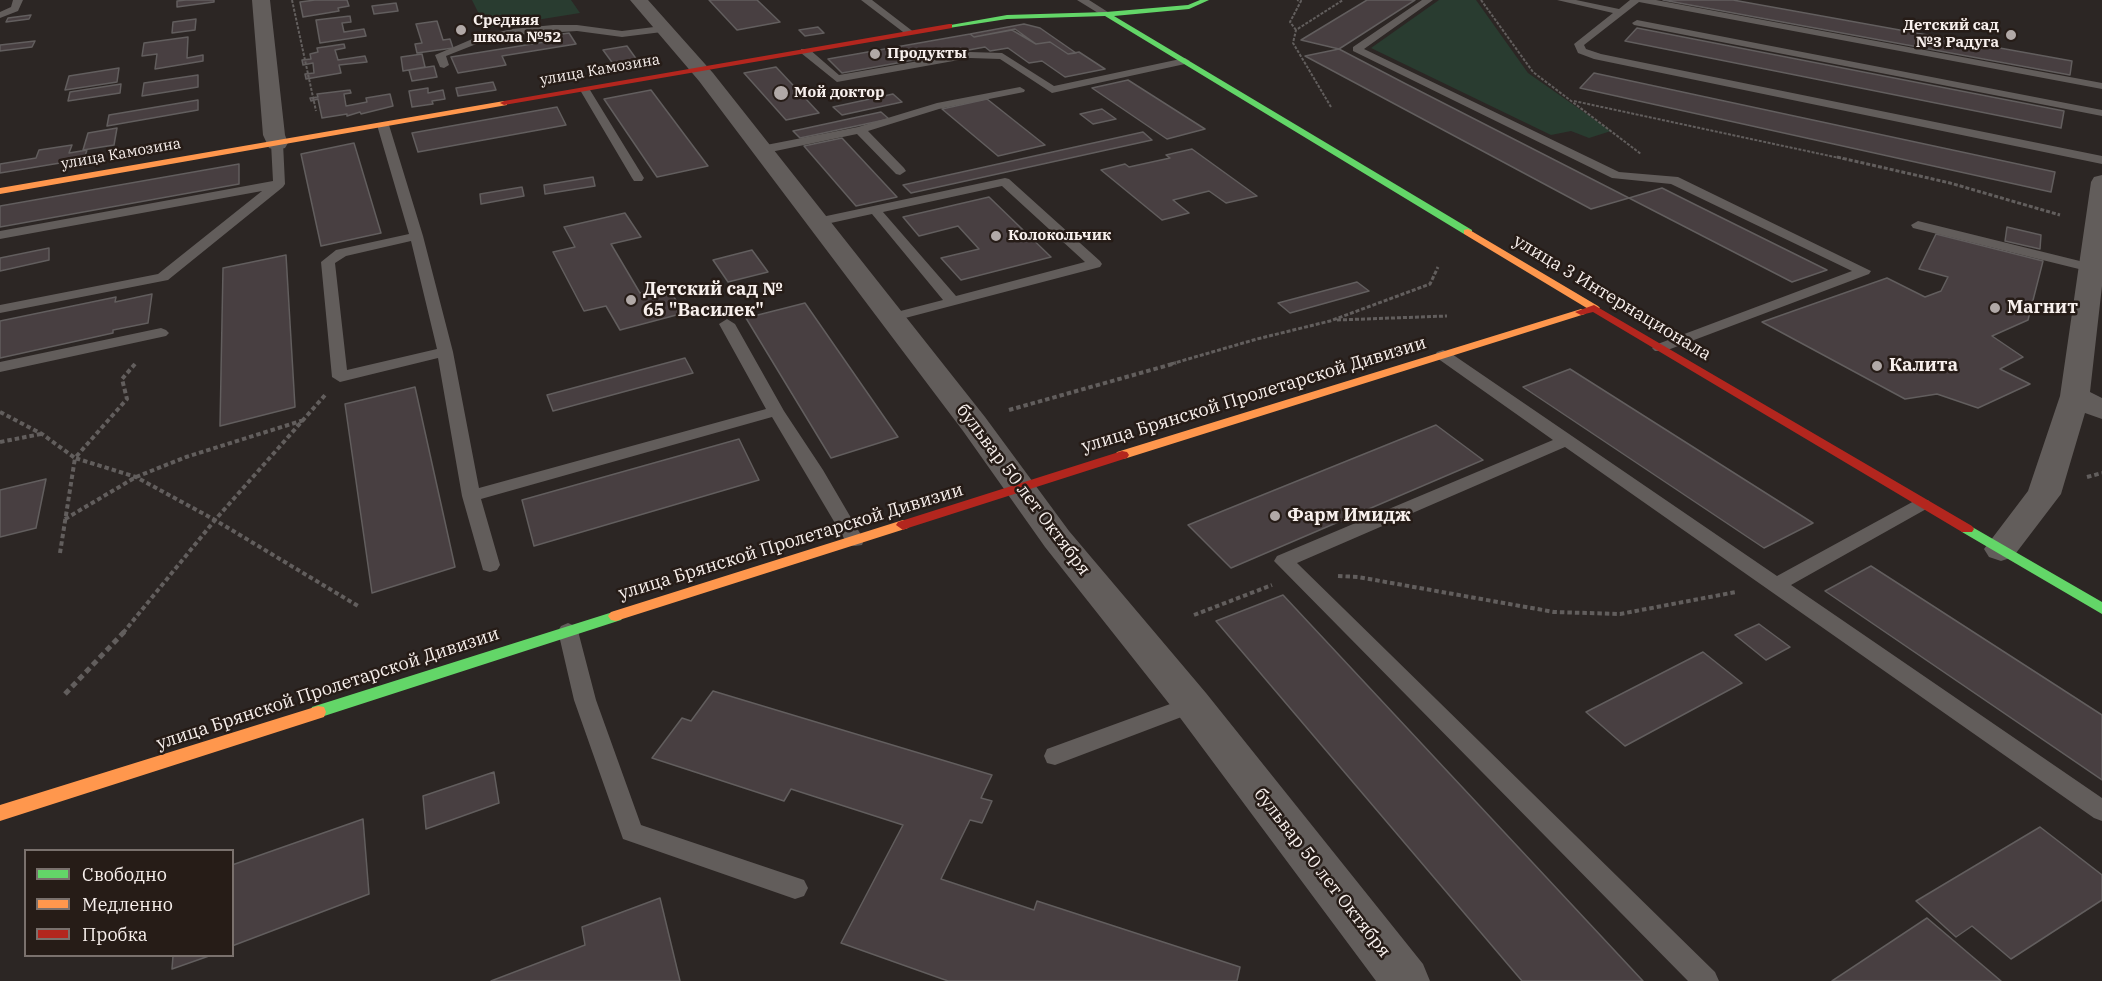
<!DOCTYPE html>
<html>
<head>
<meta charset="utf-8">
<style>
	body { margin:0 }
	#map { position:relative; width:2102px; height:981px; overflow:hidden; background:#2c2624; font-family:"IBM Plex Serif",serif }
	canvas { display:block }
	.legend { position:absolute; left:24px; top:849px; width:210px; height:108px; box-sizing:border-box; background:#261c17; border:2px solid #7a716d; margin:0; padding:8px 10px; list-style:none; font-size:18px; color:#f8f0ed }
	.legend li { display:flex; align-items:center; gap:12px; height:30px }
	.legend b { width:30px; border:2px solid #7a716d }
</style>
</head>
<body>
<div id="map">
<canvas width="2102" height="981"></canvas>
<ul class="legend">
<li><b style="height:8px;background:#63d668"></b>Свободно</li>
<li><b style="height:8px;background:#ff974d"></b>Медленно</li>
<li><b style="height:8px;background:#b3261e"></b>Пробка</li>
</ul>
</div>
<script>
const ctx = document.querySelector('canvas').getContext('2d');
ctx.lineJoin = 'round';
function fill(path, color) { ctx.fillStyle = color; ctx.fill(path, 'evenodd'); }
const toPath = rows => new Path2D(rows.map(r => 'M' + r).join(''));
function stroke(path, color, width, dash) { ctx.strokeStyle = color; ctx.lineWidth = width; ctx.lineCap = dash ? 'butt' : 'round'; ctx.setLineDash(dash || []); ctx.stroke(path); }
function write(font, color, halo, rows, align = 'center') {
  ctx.font = font + ' "IBM Plex Serif",serif'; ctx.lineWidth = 5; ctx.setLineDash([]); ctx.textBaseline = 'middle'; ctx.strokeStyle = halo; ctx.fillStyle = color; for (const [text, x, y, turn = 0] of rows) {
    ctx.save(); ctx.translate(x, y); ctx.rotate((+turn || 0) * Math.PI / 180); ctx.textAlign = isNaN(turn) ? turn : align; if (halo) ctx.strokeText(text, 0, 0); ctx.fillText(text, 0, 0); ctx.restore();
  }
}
const green = toPath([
	[472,0,571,0,580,13,486,28],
	[1439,0,1476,0,1528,73,1611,131,1589,138,1571,131,1551,135,1371,48]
]);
const building = toPath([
	[186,0,214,0,214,2,177,7,177,1,186,0],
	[315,0,347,0,349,6,338,8,339,11,303,17,300,2,315,0],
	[709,0,757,0,780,22,737,30,709,0],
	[1367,0,1415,0,1339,49,1301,40,1367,0],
	[1663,0,1733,0,2072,61,2070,75,1663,0],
	[396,3,398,11,374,14,372,6,396,3],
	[31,15,29,19,6,22,8,18,31,15],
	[350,16,351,22,342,23,344,32,364,29,366,36,320,43,316,20,350,16],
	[196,19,195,30,172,33,173,22,196,19],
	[437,21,443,40,450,39,453,48,417,53,415,44,422,43,416,24,437,21],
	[1024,24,1040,28,1076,53,1068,54,1050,42,1036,44,1012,30,974,37,970,34,1024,24],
	[818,27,824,33,805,36,799,30,818,27],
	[1637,28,2064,111,2061,128,1625,41,1637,28],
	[1015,29,1036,44,1050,42,1068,54,1079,52,1105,69,1065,77,1042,61,1029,63,1008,48,990,51,985,47,842,73,828,59,970,34,974,37,1015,29],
	[569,33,576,44,502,56,506,65,458,73,451,57,551,41,548,36,569,33],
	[188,37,187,58,203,55,203,61,155,69,157,54,142,56,144,43,188,37],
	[35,41,32,47,0,51,0,45,35,41],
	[344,44,345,48,335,50,338,60,365,56,367,62,339,65,341,73,306,79,305,74,314,73,313,63,303,65,302,60,311,59,310,54,318,52,317,48,344,44],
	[627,46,642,67,609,73,605,67,614,65,603,50,627,46],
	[1339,49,1406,84,1629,198,1591,209,1305,56,1339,49],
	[422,54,425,67,403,71,401,57,422,54],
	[434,66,437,77,412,81,409,70,434,66],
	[776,67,819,113,786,120,744,73,776,67],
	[119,68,117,82,65,90,69,76,119,68],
	[1594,73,2055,172,2051,192,1580,88,1594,73],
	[198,75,198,87,142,96,144,83,198,75],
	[1128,80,1205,129,1167,139,1092,88,1128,80],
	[493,82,496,90,458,96,456,88,493,82],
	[121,84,120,93,68,101,70,92,121,84],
	[428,88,428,93,443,90,445,99,432,101,433,104,412,107,409,91,428,88],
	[350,90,351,93,344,94,346,106,367,102,366,98,390,94,393,106,361,114,360,112,347,116,347,114,322,118,318,99,311,101,310,98,318,97,317,94,350,90],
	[651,90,708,166,657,177,604,99,651,90],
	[893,94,902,102,842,115,833,107,893,94],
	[987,99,1045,145,998,156,942,109,987,99],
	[198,100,198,110,107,126,109,115,198,100],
	[557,107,566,125,418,152,412,133,557,107],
	[1102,109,1116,119,1093,124,1080,114,1102,109],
	[881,112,889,119,800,138,793,131,881,112],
	[117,128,114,145,83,150,88,133,117,128],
	[1143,132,1152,140,911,193,903,185,1143,132],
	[842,138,897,197,856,206,804,146,842,138],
	[354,143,381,233,321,246,301,154,354,143],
	[72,145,69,153,87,150,84,159,0,173,0,164,36,158,39,150,72,145],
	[1192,149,1257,196,1226,203,1209,191,1173,200,1189,213,1162,220,1101,170,1125,164,1129,167,1170,158,1166,155,1192,149],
	[239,164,239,184,0,227,0,206,239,164],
	[593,177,595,186,545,194,544,185,593,177],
	[522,187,524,196,481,204,480,194,522,187],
	[1662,188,1696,205,1827,270,1792,282,1629,198,1662,188],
	[989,197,1051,257,961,280,941,258,979,249,958,226,919,236,903,217,989,197],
	[625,213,641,237,611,244,640,293,667,286,684,313,620,330,606,306,584,311,553,252,575,247,564,227,625,213],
	[2007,227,2041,235,2040,249,2005,241,2007,227],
	[1936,234,2043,261,2028,320,1992,336,2023,357,2000,369,2030,384,1978,408,1937,394,1905,399,1762,322,1887,278,1925,297,1941,291,1948,277,1919,269,1936,234],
	[49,248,49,260,0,271,0,258,49,248],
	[752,250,768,272,728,282,713,260,752,250],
	[286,255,295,407,220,426,223,268,286,255],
	[1357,282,1369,291,1290,313,1278,303,1357,282],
	[152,294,148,323,113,330,113,333,0,358,0,321,116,297,115,302,152,294],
	[805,303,898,437,831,458,746,318,805,303],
	[685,358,693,373,553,411,547,395,685,358],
	[1570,369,1813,523,1764,548,1523,387,1570,369],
	[415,387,455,567,372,593,345,404,415,387],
	[1436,425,1483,460,1231,568,1188,525,1436,425],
	[739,439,759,480,534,546,522,500,739,439],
	[46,479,36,528,0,537,0,490,46,479],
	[1871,566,2102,715,2102,780,1825,591,1871,566],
	[1283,595,1643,981,1522,981,1216,621,1283,595],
	[1759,624,1790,647,1766,660,1735,635,1759,624],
	[1703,652,1742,683,1625,746,1586,712,1703,652],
	[713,691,992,775,981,798,992,801,982,823,970,820,941,879,1034,910,1037,901,1240,967,1237,981,948,981,841,943,903,825,791,789,784,801,652,758,682,718,691,721,713,691],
	[494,772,499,803,426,829,423,796,494,772],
	[363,819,369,894,232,946,232,865,363,819],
	[2040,827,2102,875,2102,900,2011,959,1972,926,1956,937,1916,901,2040,827],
	[660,898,680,981,491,981,585,945,582,927,660,898],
	[1927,918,2001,981,1832,981,1927,918],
	[173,956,209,956,172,969,173,956]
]);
const pathFar3 = toPath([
	[292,0,316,111],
	[1481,0,1533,72,1641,154],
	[1296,30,1290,22,1301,1,1297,0],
	[1574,101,1844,159],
	[1331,107,1293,43,1296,30,1343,0]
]);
const pathFar2 = toPath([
	[1837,157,1950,183,2060,215],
	[1337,320,1447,316],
	[1171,364,1257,339,1330,321,1430,284,1438,267]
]);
const pathFar1 = toPath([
	[135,364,122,379,127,399,75,458,136,477,215,520,358,606],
	[1009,410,1176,363],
	[0,412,42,434,75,458,60,553],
	[0,442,41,434],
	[2087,477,2102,473],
	[65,519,136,477,186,457,304,420],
	[1338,576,1358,577,1554,612,1620,614,1736,592],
	[1194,615,1272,585],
	[123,633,215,520,326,394]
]);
const path = toPath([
	[65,694,125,631]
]);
const lane = toPath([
	[13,0,23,0,18,11,0,18,0,12,11,7,13,0],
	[861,0,872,0,915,33,907,35,861,0],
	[1077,0,1089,0,1111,14,1103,16,1077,0],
	[1422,0,1433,0,1364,49,1619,172,1678,177,1871,271,1869,274,1665,351,1655,351,1652,348,1655,345,1852,271,1671,184,1612,178,1353,51,1353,47,1422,0],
	[1557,0,1576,0,1619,9,1630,0,1656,0,2102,83,2102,89,1639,2,1584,45,1586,49,1601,54,2102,156,2102,164,1594,59,1578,53,1574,44,1613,13,1557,0],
	[1637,20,2102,110,2102,116,1634,25,1632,23,1637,20],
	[553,25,577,25,622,31,662,26,667,29,662,32,622,37,577,31,512,35,484,41,446,56,449,65,444,68,440,67,435,55,477,37,512,29,553,25],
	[801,49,809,49,839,75,970,52,1002,53,1054,86,1185,58,1190,61,1185,64,1052,93,1000,59,970,58,837,82,801,53,801,49],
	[585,87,590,90,644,178,642,181,634,181,632,178,580,90,585,87],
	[1020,87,1025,90,1024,92,939,109,868,131,904,168,906,171,900,175,896,174,857,134,761,154,755,150,761,146,858,127,937,103,1020,87],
	[383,122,389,125,423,236,453,352,479,488,766,409,719,324,727,319,735,324,784,411,823,470,864,540,862,545,855,546,848,545,772,417,481,499,500,565,497,570,490,572,483,570,462,496,438,358,340,382,332,377,321,262,336,250,409,234,377,125,383,122],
	[411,241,437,349,347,370,335,263,346,256,411,241],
	[277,139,283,143,285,184,283,187,168,280,0,313,0,305,158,274,262,191,0,239,0,231,273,181,271,143,277,139],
	[1005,178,1009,179,1100,261,1102,264,1100,267,890,322,885,321,883,318,885,315,943,300,872,214,817,226,810,222,817,218,1005,178],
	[1002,186,1085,262,956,296,883,212,1002,186],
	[1918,221,2096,265,2098,268,2091,272,1913,228,1911,225,1918,221],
	[161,328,166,330,169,333,166,336,0,372,0,362,161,328],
	[1443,350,1449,352,1777,576,1916,500,1928,500,1931,504,1928,508,1791,585,2102,798,2102,821,2094,818,1565,447,1297,563,1715,972,1719,981,1688,981,1274,561,1277,556,1553,440,1437,358,1435,355,1437,352,1443,350],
	[568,623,575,626,578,631,596,700,641,825,804,880,808,888,804,896,795,899,623,839,574,700,558,631,561,626,568,623],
	[1192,696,1200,698,1203,704,1200,710,1055,765,1047,763,1044,756,1047,749,1192,696]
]);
const street = toPath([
	[252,0,270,0,285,135,288,143,285,148,277,150,269,148,263,135,252,0],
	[630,0,648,0,713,73,985,417,1069,531,1206,693,1423,964,1430,981,1376,981,1178,715,1045,547,963,431,699,81,630,0],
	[2102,175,2102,286,2090,392,2102,398,2102,419,2085,413,2061,494,2013,557,2001,561,1989,557,1984,549,2028,491,2060,396,2091,182,2094,177,2102,175]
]);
const fast = toPath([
	[1200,0,1209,0,1189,9,1114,16,1472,230,1472,234,1464,234,1105,16,1007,19,949,28,945,26,1007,15,1106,12,1188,5,1200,0],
	[1967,524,2102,602,2102,614,1962,532,1960,529,1962,526,1967,524],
	[616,611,621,612,624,616,621,620,318,718,312,717,310,712,312,707,616,611]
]);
const slow = toPath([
	[504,101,507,101,507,105,0,194,0,188,504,101],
	[1468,229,1598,306,1600,308,1598,310,1590,310,1464,234,1464,230,1468,229],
	[1581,309,1587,312,1585,314,1127,458,1122,459,1115,455,1117,452,1581,309],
	[903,520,908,522,910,525,908,528,616,621,611,620,608,616,611,612,903,520],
	[318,706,324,707,326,712,324,717,0,821,0,805,318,706]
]);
const jam = toPath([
	[949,24,952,24,952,28,504,105,500,103,504,101,949,24],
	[1594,305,1972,526,1974,529,1972,532,1962,532,1593,312,1581,315,1575,312,1594,305],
	[1122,451,1127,452,1129,455,1127,458,908,528,903,530,896,525,898,522,1122,451]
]);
const markers = [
	[461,30,6,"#b1a9a7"],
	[2011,35,6,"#b1a9a7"],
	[875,54,6,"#b1a9a7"],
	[781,93,8,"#b1a9a7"],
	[996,236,6,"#b1a9a7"],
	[631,300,6,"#b1a9a7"],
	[1995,308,6,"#b1a9a7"],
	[1877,366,6,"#b1a9a7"],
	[1275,516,6,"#b1a9a7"]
];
const farPoinames = [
	["Средняя",473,21],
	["школа №52",473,38],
	["Детский сад",1999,26,"right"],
	["№3 Радуга",1999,43,"right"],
	["Продукты",887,54],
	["Мой доктор",794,93],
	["Колокольчик",1008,236]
];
const farStreetnames = [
	["улица Камозина",600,70,-10],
	["улица Камозина",121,154,-10]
];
const poiNames = [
	["Детский сад №",643,290],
	["65 \"Василек\"",643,311],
	["Магнит",2007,308],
	["Калита",1889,366],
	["Фарм Имидж",1287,516]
];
const streetNames = [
	["улица 3 Интернационала",1612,298,31],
	["улица Брянской Пролетарской Дивизии",1254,395,-17],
	["бульвар 50 лет Октября",1023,490,53],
	["улица Брянской Пролетарской Дивизии",791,542,-17],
	["улица Брянской Пролетарской Дивизии",328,689,-18],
	["бульвар 50 лет Октября",1322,873,52]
];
fill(green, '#293c30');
fill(building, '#483f41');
stroke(building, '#625e5e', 1.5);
stroke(pathFar3, '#625e5d', 2, [3, 1.5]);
stroke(pathFar2, '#625e5d', 3, [4, 2]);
stroke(pathFar1, '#625e5d', 4, [4.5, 3]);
stroke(path, '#625e5d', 5, [6, 4]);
fill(lane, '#625d5b');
fill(street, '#625d5b');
fill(fast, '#63d668');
fill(slow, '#ff974d');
fill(jam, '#b3261e');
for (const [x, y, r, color] of markers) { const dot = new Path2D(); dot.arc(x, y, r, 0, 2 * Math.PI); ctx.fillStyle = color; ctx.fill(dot); stroke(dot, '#261c17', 2); }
write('bold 15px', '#f8f0ed', '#261c17', farPoinames, 'left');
write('15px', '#f8f0ed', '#261c17', farStreetnames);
write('bold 18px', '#f8f0ed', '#261c17', poiNames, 'left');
write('18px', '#f8f0ed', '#261c17', streetNames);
</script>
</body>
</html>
